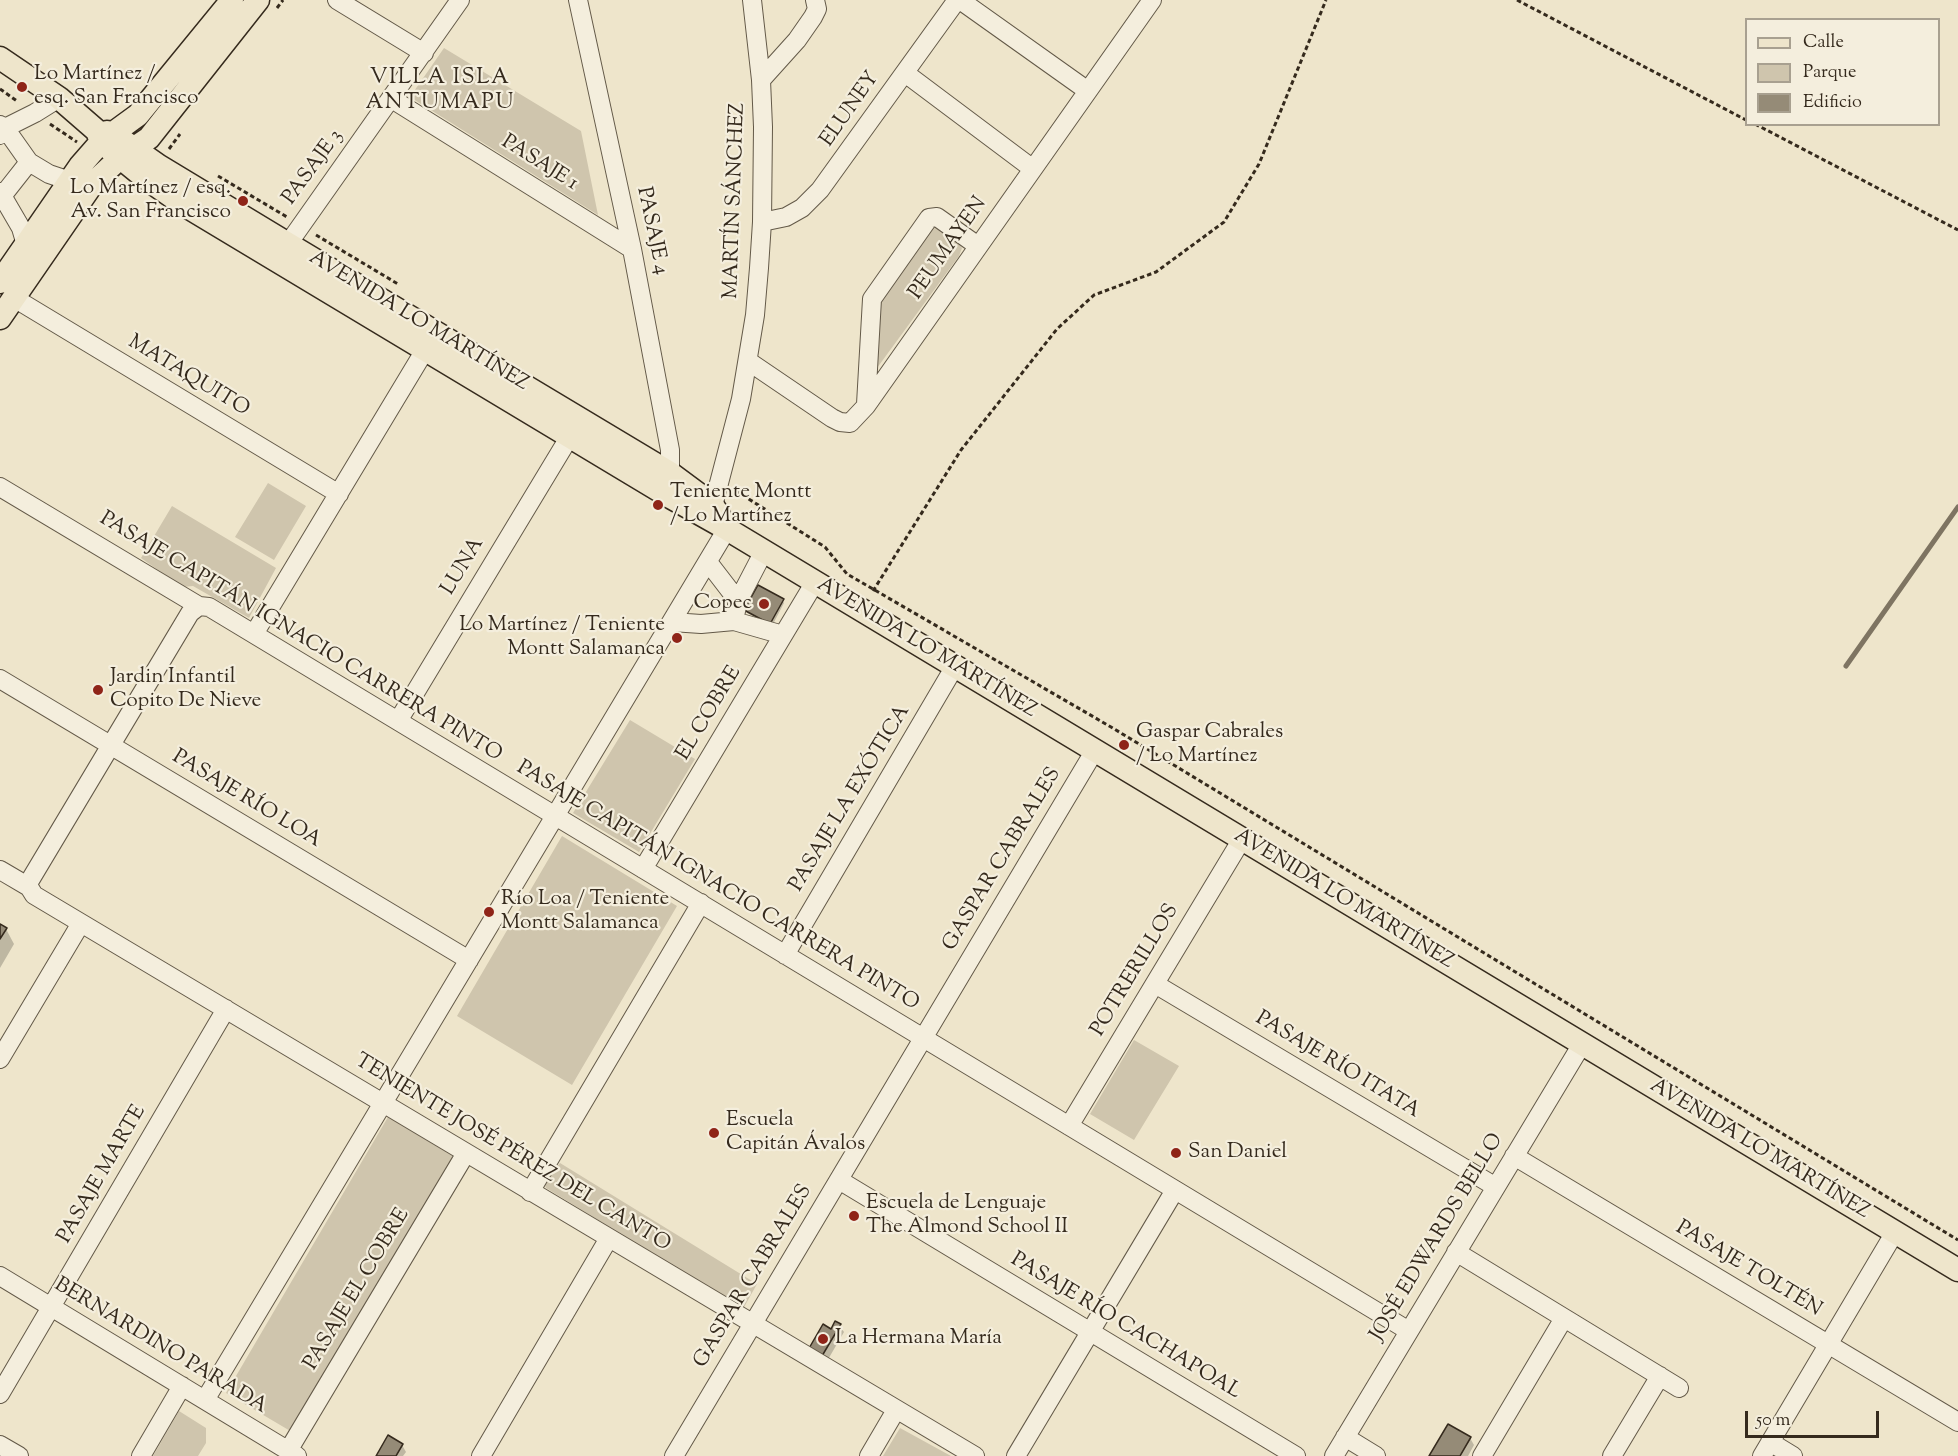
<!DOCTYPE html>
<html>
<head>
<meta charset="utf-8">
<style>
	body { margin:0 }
	#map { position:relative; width:1958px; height:1456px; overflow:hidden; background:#eee5cb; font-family:"Sorts Mill Goudy",serif }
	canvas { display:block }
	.legend { position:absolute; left:1745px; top:18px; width:195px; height:108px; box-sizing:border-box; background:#f4eedd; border:2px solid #a8a090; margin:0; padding:8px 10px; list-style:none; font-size:18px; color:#352a1d }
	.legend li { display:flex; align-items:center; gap:12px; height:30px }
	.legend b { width:30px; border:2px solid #a8a090 }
	.scale { position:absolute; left:1745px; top:1411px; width:134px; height:27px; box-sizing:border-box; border:3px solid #352a1d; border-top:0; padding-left:8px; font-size:18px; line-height:21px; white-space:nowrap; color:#352a1d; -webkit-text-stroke:4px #f4eedd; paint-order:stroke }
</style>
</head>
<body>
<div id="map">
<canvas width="1958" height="1456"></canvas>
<ul class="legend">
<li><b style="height:8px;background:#eee5cb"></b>Calle</li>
<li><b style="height:16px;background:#cfc5ad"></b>Parque</li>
<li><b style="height:16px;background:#958b77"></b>Edificio</li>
</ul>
<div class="scale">50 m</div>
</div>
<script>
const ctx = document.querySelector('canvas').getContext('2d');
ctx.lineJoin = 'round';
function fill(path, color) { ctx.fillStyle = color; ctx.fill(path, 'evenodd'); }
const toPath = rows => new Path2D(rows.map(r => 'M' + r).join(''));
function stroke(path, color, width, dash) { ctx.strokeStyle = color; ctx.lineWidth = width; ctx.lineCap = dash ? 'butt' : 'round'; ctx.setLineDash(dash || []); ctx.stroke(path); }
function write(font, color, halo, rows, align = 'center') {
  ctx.font = font + ' "Sorts Mill Goudy",serif'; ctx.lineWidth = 4.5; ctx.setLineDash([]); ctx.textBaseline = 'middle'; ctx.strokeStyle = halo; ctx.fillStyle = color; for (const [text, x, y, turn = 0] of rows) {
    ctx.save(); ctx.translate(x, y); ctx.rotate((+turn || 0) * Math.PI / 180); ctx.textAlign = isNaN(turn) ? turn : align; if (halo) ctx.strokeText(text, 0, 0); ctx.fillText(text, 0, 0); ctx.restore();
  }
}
const green = toPath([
	[444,48,581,131,598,215,410,97],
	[937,226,957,241,962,248,959,256,877,368,880,302,929,228],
	[268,483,306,506,274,560,235,537],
	[172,506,276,568,249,618,193,586,182,587,141,558],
	[630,720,695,759,639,852,573,813],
	[562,836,677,906,572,1085,457,1016],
	[1134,1040,1179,1066,1134,1140,1090,1114],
	[388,1117,456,1158,292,1432,226,1393],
	[560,1163,757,1284,743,1309,546,1188,544,1183],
	[179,1411,206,1428,206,1443,198,1456,153,1456],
	[900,1428,951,1456,883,1456]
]);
const shadow = toPath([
	[782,600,784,603,772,626,747,613,746,610],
	[0,926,6,929,14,944,0,968],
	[839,1325,844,1332,823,1368,817,1364,831,1331],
	[1470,1438,1474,1445,1468,1456,1431,1456],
	[402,1445,406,1452,403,1456,378,1456]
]);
const stream = toPath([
	[1846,666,1958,507]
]);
const building = toPath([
	[758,585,784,599,770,624,744,610,758,585],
	[0,924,7,928,0,939,0,924],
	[835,1321,841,1324,819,1361,808,1350,823,1324,831,1329,835,1321],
	[1448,1424,1471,1437,1460,1456,1429,1456,1448,1424],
	[388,1435,403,1444,396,1456,376,1456,388,1435]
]);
const path = toPath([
	[1517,0,1746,120],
	[277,8,283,0],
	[0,89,17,101],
	[50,124,77,142],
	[1755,124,1958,230],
	[169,149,180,134],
	[218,176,287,217],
	[316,235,398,284],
	[736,491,825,547,847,574,1111,727,1958,1240],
	[873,591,961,450,1057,329,1094,295,1156,272,1224,222,1259,164,1326,0]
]);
const minor = toPath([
	[337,0,424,53],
	[578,0,632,249,670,450,670,473],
	[960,0,1088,91],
	[905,73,1033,169],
	[761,80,797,40,813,17,817,9,815,0],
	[392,99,632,249],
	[0,125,5,128,29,162,3,195],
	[0,135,5,128,35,113,59,98],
	[29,162,49,174,70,181],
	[0,192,21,228,26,245],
	[762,222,786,217,802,208,820,190,957,0],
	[288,244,460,0],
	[14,298,339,494],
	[748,361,832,418,840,422,850,423,866,406,1152,0],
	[866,404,872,299,929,218,937,217,978,246],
	[0,487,199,606,209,607,1409,1331],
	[713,506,741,399,755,315,759,268,762,222,763,127,761,80,752,0],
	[708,562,738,601],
	[734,621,738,601,764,551],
	[672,622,701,624,734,621,783,635],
	[254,634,425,350],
	[0,679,469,960],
	[398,721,570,436],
	[643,869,815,582],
	[0,870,29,887,34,895,975,1456],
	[29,887,29,882,190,613,199,606],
	[785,955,955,666],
	[1155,984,1496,1187],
	[0,1059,81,923],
	[1069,1126,1242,839],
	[1514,1156,1958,1422],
	[839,1180,1296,1456],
	[530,1192,701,903],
	[1456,1252,1679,1388],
	[0,1276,297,1456],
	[0,1394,226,1009],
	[205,1400,727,529],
	[1345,1437,1376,1456],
	[1770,1442,1793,1456],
	[0,1445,19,1456],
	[288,1451,466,1153],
	[141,1456,182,1386],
	[481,1456,609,1238],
	[674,1456,1095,750],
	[869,1456,896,1410],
	[1016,1456,1175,1190],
	[1334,1456,1582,1044],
	[1482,1456,1564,1318],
	[1612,1456,1660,1376],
	[1762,1456,1895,1232]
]);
const major = toPath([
	[0,58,59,98,97,131,101,142,144,177,181,203,672,498,727,529,1958,1270],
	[107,132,112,133,159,166,288,244,670,473,701,496,713,506,720,517],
	[0,282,80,166,101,142,138,115,232,0],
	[0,318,93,183,121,157,149,138,258,0]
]);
const markers = [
	[22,87,6,"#8f2418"],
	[243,201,6,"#8f2418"],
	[658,505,6,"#8f2418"],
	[764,604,6,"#8f2418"],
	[677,638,6,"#8f2418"],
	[98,690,6,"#8f2418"],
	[1124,745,6,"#8f2418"],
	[489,912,6,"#8f2418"],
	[714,1133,6,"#8f2418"],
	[1176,1153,6,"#8f2418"],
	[854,1216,6,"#8f2418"],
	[823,1339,6,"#8f2418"]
];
const poiNames = [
	["Lo Martínez /",34,75],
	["esq. San Francisco",34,99],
	["Lo Martínez / esq.",231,189,"right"],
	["Av. San Francisco",231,213,"right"],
	["Teniente Montt",670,493],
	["/ Lo Martínez",670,517],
	["Copec",752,604,"right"],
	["Lo Martínez / Teniente",665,626,"right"],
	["Montt Salamanca",665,650,"right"],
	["Jardin Infantil",110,678],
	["Copito De Nieve",110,702],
	["Gaspar Cabrales",1136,733],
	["/ Lo Martínez",1136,757],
	["Río Loa / Teniente",501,900],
	["Montt Salamanca",501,924],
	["Escuela",726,1121],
	["Capitán Ávalos",726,1145],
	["San Daniel",1188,1153],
	["Escuela de Lenguaje",866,1204],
	["The Almond School II",866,1228],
	["La Hermana María",835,1339]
];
const streetNames = [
	["ELUNEY",851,110,-55],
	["PASAJE 1",539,164,32],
	["PASAJE 3",314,168,-54],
	["MARTÍN SÁNCHEZ",736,201,-88],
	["PASAJE 4",651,231,78],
	["PEUMAYEN",949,249,-55],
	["AVENIDA LO MARTÍNEZ",418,322,31],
	["MATAQUITO",188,377,31],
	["LUNA",464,567,-59],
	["PASAJE CAPITÁN IGNACIO CARRERA PINTO",300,638,31],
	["AVENIDA LO MARTÍNEZ",926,649,31],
	["EL COBRE",710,714,-59],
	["PASAJE LA EXÓTICA",851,799,-59],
	["PASAJE RÍO LOA",246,800,31],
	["GASPAR CABRALES",1003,860,-59],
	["PASAJE CAPITÁN IGNACIO CARRERA PINTO",717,887,31],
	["AVENIDA LO MARTÍNEZ",1343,900,31],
	["POTRERILLOS",1136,971,-59],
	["PASAJE RÍO ITATA",1337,1066,31],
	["AVENIDA LO MARTÍNEZ",1759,1150,31],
	["TENIENTE JOSÉ PÉREZ DEL CANTO",512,1154,31],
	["PASAJE MARTE",103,1175,-60],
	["JOSÉ EDWARDS BELLO",1438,1238,-59],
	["PASAJE TOLTÉN",1748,1270,31],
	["GASPAR CABRALES",754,1277,-59],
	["PASAJE EL COBRE",358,1290,-59],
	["PASAJE RÍO CACHAPOAL",1125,1327,31],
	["BERNARDINO PARADA",160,1347,31]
];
const neighbourhoodNames = [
	["VILLA ISLA",440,79],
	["ANTUMAPU",440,104]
];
fill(green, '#cfc5ad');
fill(shadow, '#0003');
stroke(stream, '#7e7462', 5);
fill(building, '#958b77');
stroke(building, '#352a1d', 1.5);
stroke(minor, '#635948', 20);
stroke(major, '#352a1d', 25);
stroke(path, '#352a1d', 3, [4.5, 3]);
stroke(minor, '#f4eedd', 18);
stroke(major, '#eee5cb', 22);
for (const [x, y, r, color] of markers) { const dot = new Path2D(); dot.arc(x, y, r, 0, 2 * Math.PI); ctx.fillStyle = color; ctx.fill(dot); stroke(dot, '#f4eedd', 2); }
write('21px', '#352a1d', '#f4eedd', poiNames, 'left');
write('21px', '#352a1d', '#f4eedd', streetNames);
ctx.letterSpacing = '1.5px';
write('22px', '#352a1d', '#f4eedd', neighbourhoodNames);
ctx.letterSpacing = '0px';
</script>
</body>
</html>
